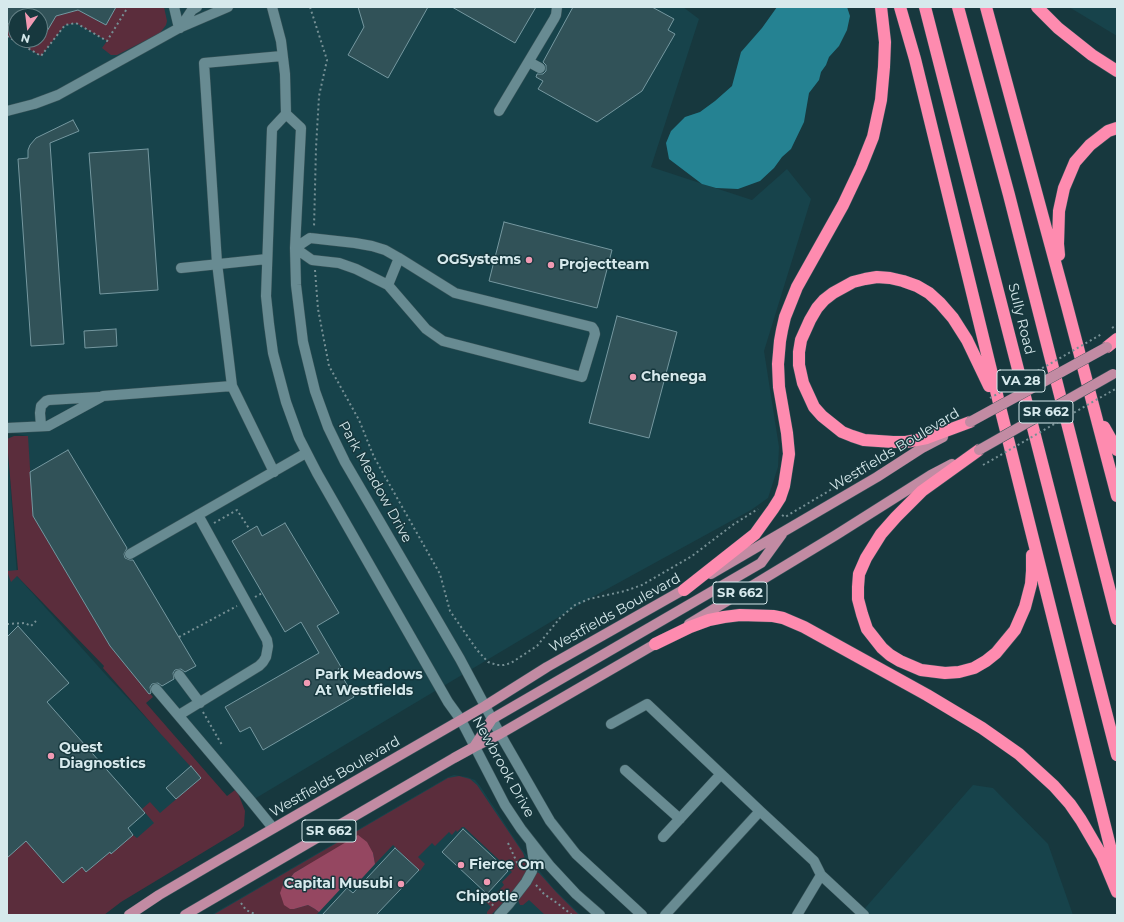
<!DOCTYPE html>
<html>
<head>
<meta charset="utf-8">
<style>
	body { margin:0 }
	#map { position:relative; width:1124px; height:922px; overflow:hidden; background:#17383e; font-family:Montserrat,sans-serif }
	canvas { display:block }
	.frame { position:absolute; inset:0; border:8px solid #d6e9ec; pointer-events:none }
	.north { position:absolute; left:8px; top:8px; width:40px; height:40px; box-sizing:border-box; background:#17383e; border:1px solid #637f84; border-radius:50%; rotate:194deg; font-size:11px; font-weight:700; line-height:16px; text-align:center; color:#d6e9ec }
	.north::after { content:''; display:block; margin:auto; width:14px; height:18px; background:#f19ab3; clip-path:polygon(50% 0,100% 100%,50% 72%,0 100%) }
</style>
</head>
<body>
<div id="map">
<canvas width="1124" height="922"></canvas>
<div class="frame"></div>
<div class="north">N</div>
</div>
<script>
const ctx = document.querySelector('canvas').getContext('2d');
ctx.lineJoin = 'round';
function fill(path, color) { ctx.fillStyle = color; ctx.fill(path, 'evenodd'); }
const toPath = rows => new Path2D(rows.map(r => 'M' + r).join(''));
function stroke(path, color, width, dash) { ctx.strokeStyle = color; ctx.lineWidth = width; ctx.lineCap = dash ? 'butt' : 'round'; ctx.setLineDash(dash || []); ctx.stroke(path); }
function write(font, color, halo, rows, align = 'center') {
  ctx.font = font + ' Montserrat,sans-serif'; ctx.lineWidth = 3; ctx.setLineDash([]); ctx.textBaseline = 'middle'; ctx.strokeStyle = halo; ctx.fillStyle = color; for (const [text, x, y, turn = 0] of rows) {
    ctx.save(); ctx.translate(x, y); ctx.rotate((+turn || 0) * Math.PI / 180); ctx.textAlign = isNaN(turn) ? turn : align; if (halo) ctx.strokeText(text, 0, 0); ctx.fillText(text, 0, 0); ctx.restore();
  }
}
const built = toPath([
	[7,7,683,7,699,19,651,167,752,200,787,169,811,199,764,351,779,447,778,467,768,498,751,510,589,599,251,801,110,646,33,516,27,436,7,432],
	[16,16,40,16,40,40,16,40],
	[1069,7,1117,7,1117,36],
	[7,451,8,453,17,576,106,675,222,799,8,915,7,914],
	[454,775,467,777,475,780,480,786,520,847,554,889,581,915,211,915,448,777],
	[973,785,993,788,1048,844,1073,915,859,915]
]);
const green = toPath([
	[116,7,164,7,167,21,166,25,160,33,117,55,111,55,102,48,107,41,76,23,65,25,41,56,7,36,7,23,16,29,16,40,35,40,40,43,56,16,78,10,106,25],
	[14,436,28,436,33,516,110,646,153,697,146,703,227,796,235,790,238,793,245,811,244,826,240,830,121,902,104,915,7,915,7,858,26,841,64,883,82,867,86,872,110,852,111,854,133,835,137,838,154,823,142,809,150,802,160,813,201,778,159,732,103,668,104,666,18,577,17,576,11,582,7,571,18,570,8,453,7,453,7,439],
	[459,776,470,779,477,785,523,853,527,864,527,871,521,884,491,915,487,915,487,912,491,907,483,899,486,897,490,900,504,885,502,882,512,872,464,827,462,827,457,832,456,830,452,835,449,832,435,846,432,843,418,857,425,864,420,871,393,845,375,864,373,853,304,867,294,873,291,877,286,880,294,909,308,905,315,909,319,912,316,915,213,915,448,778],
	[536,872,539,873,556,892,579,915,545,915,529,900,523,905,520,905,518,900]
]);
const forest = toPath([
	[358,835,367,842,373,853,375,864,353,888,347,882,319,912,315,909,308,905,294,909,290,909,284,905,280,893,283,885,286,880,291,877,294,873]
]);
const water = toPath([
	[777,7,847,7,850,16,847,30,839,46,829,57,826,65,821,72,819,80,809,93,804,122,791,149,782,157,774,168,760,181,738,189,716,188,702,184,669,159,666,143,671,131,685,117,700,112,715,101,732,86,741,52,762,28]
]);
const building = toPath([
	[7,7,116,7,106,25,78,10,56,16,40,43,40,16,16,16,16,29,7,23,7,7],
	[358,7,428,7,388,78,348,55,364,27,358,7],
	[452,7,536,7,515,43,452,7],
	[573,7,652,7,674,19,668,30,675,34,642,91,597,122,538,89,543,81,536,77,537,74,543,74,546,71,546,65,543,62,573,7],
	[73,120,79,131,50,143,64,344,31,346,18,159,28,158,28,150,30,145,36,138,73,120],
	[148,149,158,290,100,294,89,153,148,149],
	[504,222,612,250,597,308,489,281,504,222],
	[617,316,677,332,649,438,589,423,617,316],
	[116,329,117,346,85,348,84,331,116,329],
	[68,450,127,548,124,554,125,558,130,560,133,560,196,666,185,672,181,669,175,670,173,673,174,679,162,686,158,683,152,684,150,687,151,693,149,694,110,646,33,516,30,472,68,450],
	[285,523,339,613,317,626,341,667,338,669,354,697,263,750,250,727,240,732,225,707,319,653,301,622,285,632,232,541,257,526,262,536,285,523],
	[18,626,69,683,47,702,145,813,128,828,133,835,111,854,110,852,86,872,82,867,63,883,26,841,7,858,7,637,18,626],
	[191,766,201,778,176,799,166,788,191,766],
	[463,829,508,871,487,894,442,852,463,829],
	[395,848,419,870,376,915,322,915,347,888,353,893,395,848]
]);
const path = toPath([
	[310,7,327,60,319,96,316,148,314,228],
	[7,36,41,56,65,25,76,23,107,41,128,7],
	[315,270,318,309,329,366,359,420,374,457,440,574,450,611,477,650,488,662,497,665,504,665,511,663,537,646,560,618,575,605,589,599,625,591,642,585,692,556,734,524,758,509],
	[1112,328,1117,325],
	[782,515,785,517,891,454],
	[214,523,237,510,250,530],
	[255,597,262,593],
	[7,624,25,623,31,626,36,621],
	[179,637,237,606],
	[203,712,222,745],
	[508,843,520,869],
	[536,885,544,894,557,903,572,915],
	[484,898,494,906],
	[241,903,246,910,257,915]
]);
const minor = toPath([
	[174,7,179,28],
	[272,7,281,41,285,74,286,114,301,128,295,248,296,285,303,342,315,391,328,427,345,462,460,659,500,734,550,821,576,854,642,915],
	[180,28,192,10,197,7],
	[529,62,540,68],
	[7,111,34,104,58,95,179,28,228,7],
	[499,111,554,19,556,15,557,7],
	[286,114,272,129,266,296,269,324,273,353,286,402,299,438,317,473,448,702,461,720,505,805,521,829,550,866,576,894,600,915],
	[310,238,355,243,372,246,385,250,399,258,455,293,592,327,594,330,595,334,582,377,443,341,426,329,388,285,356,269,339,263,312,260,295,248,310,238],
	[181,268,267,259],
	[388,285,399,258],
	[232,386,217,263,204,63,282,56],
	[41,426,40,413,41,406,46,401,49,400,99,397],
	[7,428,48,426,103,396,232,386,274,472],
	[130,554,306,453],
	[179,675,200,703],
	[156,689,251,801,273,828],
	[179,715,259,666,263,662,266,657,268,646,267,640,198,515],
	[611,724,647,704,760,811,665,915],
	[625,770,680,819],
	[760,811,814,861,821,875,797,915],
	[663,837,721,774],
	[821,875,864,915],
	[499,915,509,904,526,882,532,871,534,862,531,843]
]);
const major = toPath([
	[711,574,877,477,922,448,943,437],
	[689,624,836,535,931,475,952,464],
	[474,747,492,719,761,563,782,534],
	[129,915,159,895,217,861,485,706,547,667,690,586],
	[185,915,454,758,474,747,500,734,662,640]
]);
const highway = toPath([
	[900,7,915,59,1001,411,1117,874],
	[925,7,1117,755],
	[958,7,1009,195,1117,619],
	[986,7,1067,306,1117,496],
	[1037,7,1058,28,1092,55,1117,71],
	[1059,255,1058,244,1059,211,1064,188,1075,162,1090,145,1108,131,1117,128],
	[1107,347,1117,339],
	[970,422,927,438,906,442,893,442,864,440,852,436,842,432,822,416,814,407,803,383,799,365,799,352,801,340,810,320,817,308,824,300,833,293,853,282,865,279,877,277,890,278,903,281,917,286,929,293,940,303,953,318,967,340,989,386],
	[1104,427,1117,450],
	[979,450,922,491,896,517,881,534,866,558,859,574,858,587,858,599,862,614,867,629,882,648,890,655,900,661,921,670,945,673,959,672,974,668,986,661,996,653,1015,630,1025,607,1031,584,1032,571,1032,555],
	[684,590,755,534,773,509,780,498,784,486,789,454,787,433,779,387,778,364,780,341,782,330,785,317,797,287,843,205,861,167,873,137,881,100,884,67,885,42,881,7],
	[655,644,690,627,709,620,724,617,740,615,773,616,783,618,804,627,927,695,982,728,1019,754,1054,786,1070,804,1081,820,1102,856,1117,892]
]);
const pathBridge = toPath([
	[990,398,1102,334],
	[983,465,1117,388]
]);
const majorBridge = toPath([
	[970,422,1107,347],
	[979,450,1113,374]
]);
const markers = [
	[529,260,4,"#f19ab3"],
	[551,265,4,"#f19ab3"],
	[633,377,4,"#f19ab3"],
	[307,683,4,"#f19ab3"],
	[51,756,4,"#f19ab3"],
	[461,865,4,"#f19ab3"],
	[487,882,4,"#f19ab3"],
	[401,884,4,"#f19ab3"]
];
const shields = [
	[1021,381,48],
	[1046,412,54],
	[740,593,54],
	[329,831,54]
];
const shieldNames = [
	["VA 28",1021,381],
	["SR 662",1046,412],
	["SR 662",740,593],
	["SR 662",329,831]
];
const poiNames = [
	["OGSystems",521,260,"right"],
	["Projectteam",559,265],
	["Chenega",641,377],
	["Park Meadows",315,675],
	["At Westfields",315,691],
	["Quest",59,748],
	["Diagnostics",59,764],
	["Fierce Om",469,865],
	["Capital Musubi",393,884,"right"],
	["Chipotle",487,897,"center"]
];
const streetNames = [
	["Sully Road",1021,319,76],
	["Westfields Boulevard",895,450,-31],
	["Park Meadow Drive",375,482,61],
	["Westfields Boulevard",615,613,-29],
	["Newbrook Drive",503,767,61],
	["Westfields Boulevard",335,777,-30]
];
fill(built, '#17434b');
fill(green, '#5b2d3c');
fill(forest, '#954761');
fill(water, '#258292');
fill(building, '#315258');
stroke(building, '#7598a0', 1);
stroke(minor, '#385459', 11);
stroke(major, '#385459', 11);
stroke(highway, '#385459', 13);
stroke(path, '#769095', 2, [2, 3]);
stroke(minor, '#688b92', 10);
stroke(major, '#c28ba3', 10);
stroke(highway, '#fe8baf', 12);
stroke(majorBridge, '#385459', 11, []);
stroke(pathBridge, '#769095', 2, [2, 3]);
stroke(majorBridge, '#c28ba3', 10);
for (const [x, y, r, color] of markers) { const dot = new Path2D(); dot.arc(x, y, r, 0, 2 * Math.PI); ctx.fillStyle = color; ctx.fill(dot); stroke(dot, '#17383e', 1.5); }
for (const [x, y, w] of shields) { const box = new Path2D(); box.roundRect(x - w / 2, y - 11, w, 22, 3); ctx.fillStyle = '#17383e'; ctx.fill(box); stroke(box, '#d6e9ec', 1); }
write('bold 13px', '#d6e9ec', null, shieldNames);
write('bold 14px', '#d6e9ec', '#17383e', poiNames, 'left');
write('14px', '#d6e9ec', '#17383e', streetNames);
</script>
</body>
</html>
